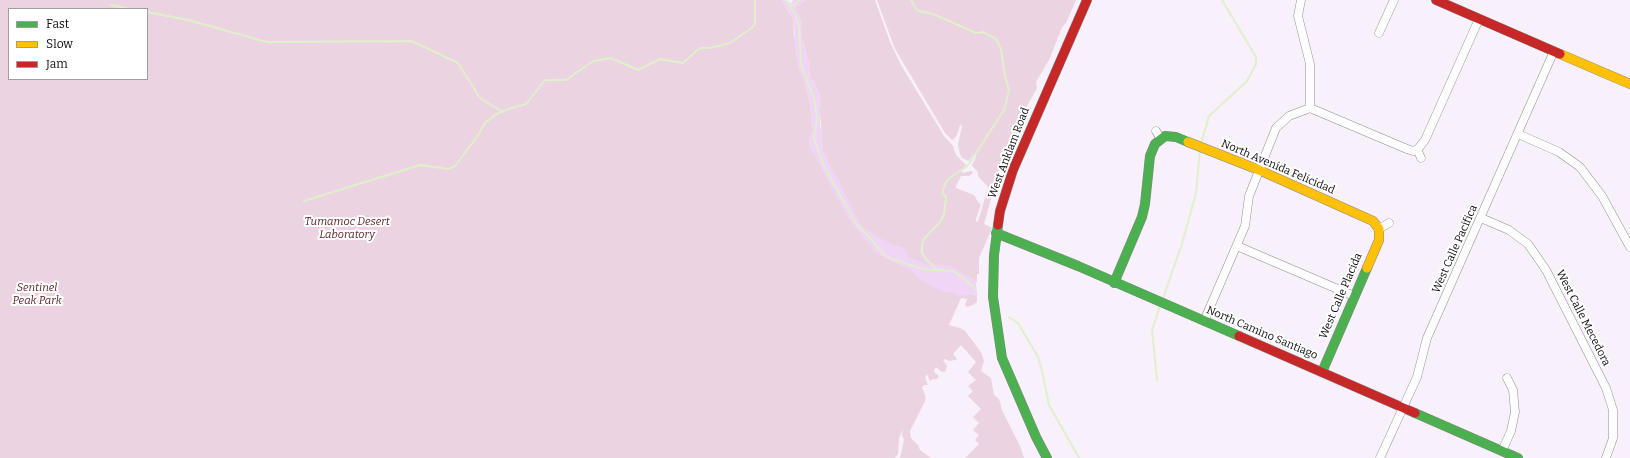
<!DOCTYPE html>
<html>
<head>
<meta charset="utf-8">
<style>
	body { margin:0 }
	#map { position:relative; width:1630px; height:458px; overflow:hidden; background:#f8f0fa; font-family:Bitter,serif }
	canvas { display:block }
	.legend { position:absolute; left:8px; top:8px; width:140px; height:72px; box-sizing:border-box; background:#fff; border:1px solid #9e9e9e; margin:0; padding:5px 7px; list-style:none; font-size:12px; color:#0c0c0c }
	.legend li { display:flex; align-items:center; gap:8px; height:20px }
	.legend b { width:20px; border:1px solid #9e9e9e }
</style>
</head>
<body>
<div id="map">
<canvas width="1630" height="458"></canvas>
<ul class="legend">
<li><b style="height:5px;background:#4caf50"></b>Fast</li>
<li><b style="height:5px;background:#ffc107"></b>Slow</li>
<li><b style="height:5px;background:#c62828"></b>Jam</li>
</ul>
</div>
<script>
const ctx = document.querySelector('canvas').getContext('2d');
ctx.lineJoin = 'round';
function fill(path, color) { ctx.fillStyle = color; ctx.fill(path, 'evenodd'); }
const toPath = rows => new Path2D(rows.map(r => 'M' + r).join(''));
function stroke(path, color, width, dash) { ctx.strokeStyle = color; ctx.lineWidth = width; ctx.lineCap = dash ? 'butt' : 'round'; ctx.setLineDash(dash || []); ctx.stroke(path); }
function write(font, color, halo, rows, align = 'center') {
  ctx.font = font + ' Bitter,serif'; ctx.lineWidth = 4; ctx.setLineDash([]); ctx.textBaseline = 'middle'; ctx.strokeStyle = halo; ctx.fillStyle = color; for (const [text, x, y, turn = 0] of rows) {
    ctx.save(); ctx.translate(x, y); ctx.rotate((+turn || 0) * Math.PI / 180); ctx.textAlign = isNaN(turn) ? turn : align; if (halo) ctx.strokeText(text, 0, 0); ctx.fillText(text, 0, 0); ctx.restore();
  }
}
const green = toPath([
	[0,0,781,0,793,19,794,37,799,68,805,82,810,104,813,131,809,138,810,147,827,155,823,152,822,149,821,123,819,111,820,97,814,82,810,78,808,60,802,38,800,17,795,7,806,0,875,0,890,42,901,65,944,136,953,146,956,155,966,165,961,173,972,171,973,173,969,176,961,176,956,186,956,188,974,195,978,202,981,204,976,219,976,221,978,222,987,191,989,188,978,176,978,172,973,167,972,165,976,157,974,154,969,161,962,158,960,154,958,145,962,126,960,125,957,135,953,140,951,139,945,133,895,49,877,0,1076,0,1066,23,1062,27,1050,58,1036,82,1037,88,1026,108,1025,116,1013,144,1008,150,1003,165,999,170,984,224,992,228,979,258,979,274,977,274,977,282,973,281,972,278,963,295,971,294,977,295,977,302,973,305,967,307,965,305,967,299,961,298,949,325,960,328,965,331,981,352,984,361,981,371,991,378,994,395,999,399,1002,410,1020,446,1024,458,965,458,979,444,975,440,979,435,973,430,979,423,973,417,981,409,968,396,973,391,968,386,976,380,968,372,976,362,961,345,953,354,957,359,955,360,949,361,945,359,943,360,947,366,945,372,942,372,937,368,935,368,934,372,939,376,937,379,933,379,930,381,927,374,925,378,928,385,924,385,922,387,926,398,924,403,910,431,911,438,918,445,920,450,931,458,900,458,904,440,902,435,903,429,899,438,898,454,895,458,0,458],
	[9,9,147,9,147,79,9,79]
]);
const sand = toPath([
	[781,0,787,0,791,4,793,0,806,0,795,7,800,17,802,38,808,60,810,78,814,82,820,97,819,111,823,152,827,155,828,163,839,180,860,224,873,234,891,244,905,248,909,258,922,262,925,266,927,263,919,252,921,248,923,249,925,257,933,264,951,266,964,274,971,277,973,281,976,282,977,295,971,294,959,296,957,294,941,291,921,280,910,269,886,259,877,253,863,238,847,216,810,147,809,138,813,131,810,104,805,82,799,68,796,48,793,40,795,34,793,19]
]);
const stream = toPath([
	[785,0,795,14,799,26,801,64,814,99,817,118,814,139,824,166,855,222,885,255,892,259,923,269,953,271,961,276,976,289],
	[911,0,916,9,919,11,933,14,976,33,983,32,996,39,1001,49,1004,71,1009,91,1004,110,971,161,966,167,948,179,945,184,942,193,946,197,944,214,940,222,924,239,922,245,922,252,926,259,936,269],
	[111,5,130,9],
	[790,7,800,0],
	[147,12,188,20,267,42,412,41,458,63,480,98,503,112],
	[1201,144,1209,116,1247,81,1256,64,1256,57,1222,0],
	[304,201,420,165,449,169,455,166,464,154,477,137,485,123,495,115,505,110,526,104,545,80,566,80,593,61,611,58,638,70,660,59,683,63,700,48,710,48,730,43,753,27,755,23,755,0],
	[1163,298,1182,244,1196,193,1200,150],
	[1009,317,1018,323,1038,357,1042,371,1049,405,1079,458],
	[1157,380,1152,330,1160,306]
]);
const street = toPath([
	[1379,33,1394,0],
	[1310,108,1407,149,1413,151,1418,149,1425,140,1479,19],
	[1156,131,1161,139],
	[1518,134,1559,152,1580,167,1602,196,1630,247],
	[1417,149,1421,158],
	[1481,218,1509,230,1528,244,1546,270,1606,388,1613,410,1613,438,1606,458],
	[1379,229,1389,223],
	[1237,246,1354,296],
	[1204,321,1245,226,1249,196,1276,128,1289,116,1310,108,1310,64,1298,16,1301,0],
	[1502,451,1511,431,1515,412,1513,390,1507,378],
	[1380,458,1417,377,1427,338,1554,51]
]);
const fast = toPath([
	[998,225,994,255,993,297,1002,358,1036,437,1047,458],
	[996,233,1078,266,1239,336],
	[1114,283,1142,217,1145,204,1150,156,1155,144,1165,136,1176,137,1188,142],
	[1322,372,1367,268],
	[1415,413,1518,458]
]);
const slow = toPath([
	[1560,54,1630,84],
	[1188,142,1259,170,1373,221,1379,229,1379,240,1367,268]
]);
const jam = toPath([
	[1436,0,1560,54],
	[998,225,1000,211,1013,170,1087,0],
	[1239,336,1415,413]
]);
const streetNames = [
	["West Anklam Road",1009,153,-69],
	["North Avenida Felicidad",1278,167,23],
	["West Calle Pacifica",1455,249,-66],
	["West Calle Placida",1341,296,-67],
	["West Calle Mecedora",1583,318,63],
	["North Camino Santiago",1262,333,23]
];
const parkNames = [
	["Tumamoc Desert",347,222],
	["Laboratory",347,235],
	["Sentinel",37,288],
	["Peak Park",37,301]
];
fill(green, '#ecd3e1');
fill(sand, '#f1d5f6');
stroke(stream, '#e0efcc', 2);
stroke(street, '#928f93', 9);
stroke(fast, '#89858a', 10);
stroke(slow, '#89858a', 10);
stroke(jam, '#89858a', 10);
stroke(street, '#fefdfe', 8);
stroke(fast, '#4caf50', 9);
stroke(slow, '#ffc107', 9);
stroke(jam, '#c62828', 9);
write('11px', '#0c0c0c', '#fff', streetNames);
write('italic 11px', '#5b252b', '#fff', parkNames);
</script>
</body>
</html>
